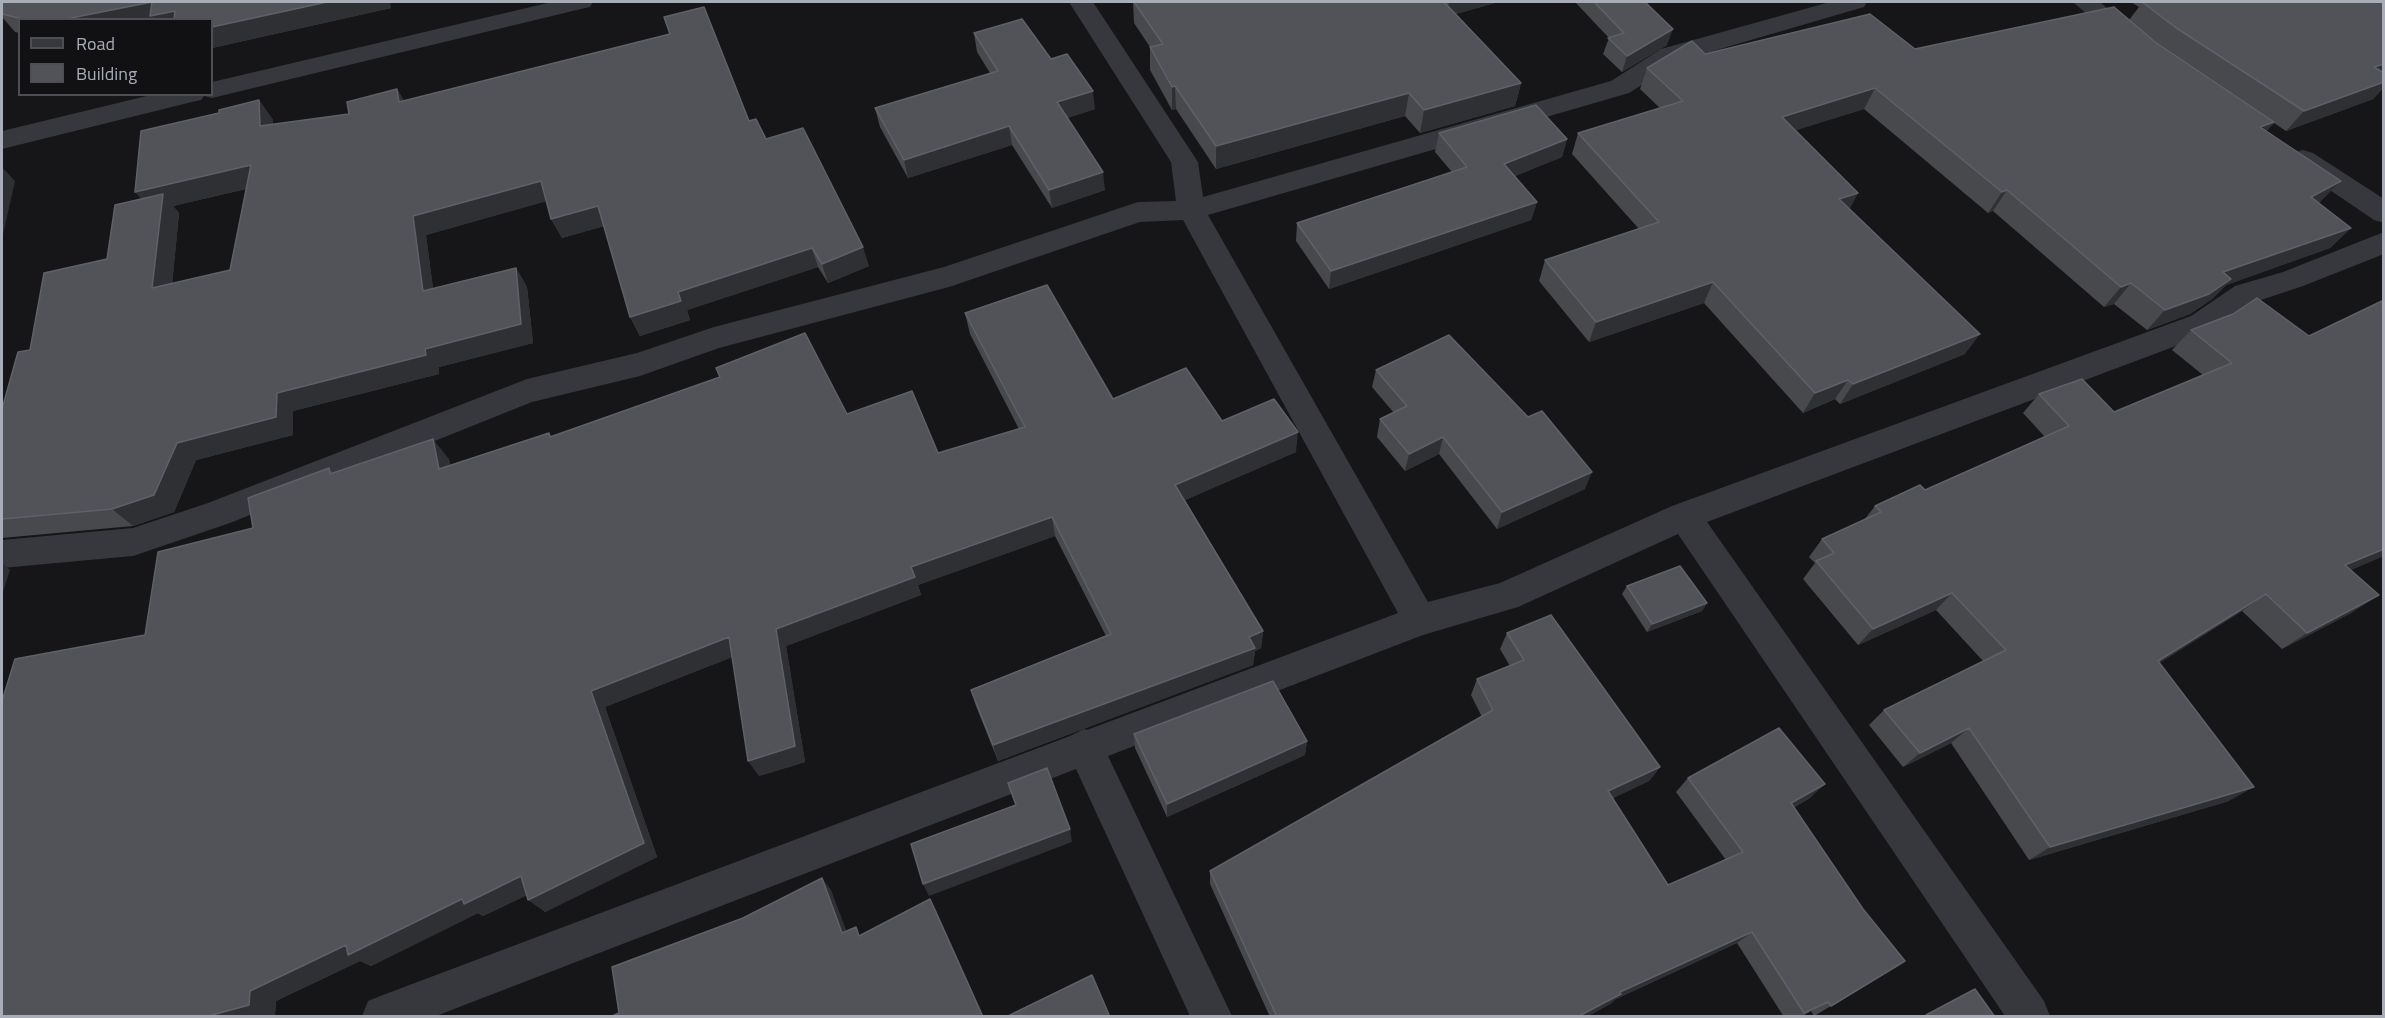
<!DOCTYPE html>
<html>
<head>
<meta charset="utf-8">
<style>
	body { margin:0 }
	#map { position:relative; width:2385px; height:1018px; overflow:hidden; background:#161618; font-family:"Titillium Web",sans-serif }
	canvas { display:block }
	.frame { position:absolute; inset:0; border:3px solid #a8adb8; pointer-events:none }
	.legend { position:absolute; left:18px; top:18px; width:195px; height:78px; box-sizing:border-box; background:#111113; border:2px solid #4d4f55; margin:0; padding:8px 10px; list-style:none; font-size:18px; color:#a8adb8 }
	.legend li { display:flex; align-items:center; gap:12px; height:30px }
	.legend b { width:30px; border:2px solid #4d4f55 }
</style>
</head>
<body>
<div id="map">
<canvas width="2385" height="1018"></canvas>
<div class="frame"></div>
<ul class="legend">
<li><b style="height:8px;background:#37383d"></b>Road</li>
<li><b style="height:16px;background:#525359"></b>Building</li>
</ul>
</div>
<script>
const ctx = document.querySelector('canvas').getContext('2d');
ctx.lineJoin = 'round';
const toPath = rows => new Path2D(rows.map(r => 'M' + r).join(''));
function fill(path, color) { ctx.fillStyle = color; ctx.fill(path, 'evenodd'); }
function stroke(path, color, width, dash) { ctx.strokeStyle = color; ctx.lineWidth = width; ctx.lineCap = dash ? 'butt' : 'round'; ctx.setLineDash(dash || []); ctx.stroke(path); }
const minor = toPath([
	[552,2,593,2,590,7,581,9,212,98,204,96,201,100,192,102,2,149,2,131,155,94,212,94,212,82,552,2],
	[1069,2,1093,2,1198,162,1203,197,1611,81,1661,49,1830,2,1867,2,1864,7,1679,61,1629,93,1208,215,1428,602,1500,583,1672,506,2191,316,2235,286,2283,272,2384,232,2384,254,2303,286,2255,302,2213,332,1707,522,2044,1001,2050,1016,2005,1016,1678,534,1518,607,1423,635,1108,756,1232,1016,1190,1016,1076,769,436,1016,362,1016,368,1001,383,995,1070,736,1084,729,1087,730,1398,613,1183,220,1140,222,949,287,719,348,640,376,532,402,230,523,133,556,2,568,2,540,133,528,208,503,527,379,637,353,714,327,944,267,1138,202,1176,201,1171,162,1069,2],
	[2073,2,2100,2,2142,38,2139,44,2130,46,2121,44,2073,2],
	[2303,150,2313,153,2384,199,2384,223,2374,220,2293,165,2290,159,2293,153,2303,150]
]);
const wall = toPath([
	[1133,2,1498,2,1456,14,1521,83,1515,106,1420,133,1405,116,1216,169,1176,109,1172,110,1150,70,1150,47,1134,23],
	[1575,2,1645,2,1667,45,1622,72,1603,54,1609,38],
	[2131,2,2384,2,2384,87,2373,99,2286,131,2274,123,2266,131,2321,201,2319,203,2351,228,2330,248,2226,285,2212,299,2190,314,2147,330,2114,304,2104,307,1993,211,1988,213,1864,109,1795,130,1858,193,1849,209,1965,354,1840,404,1835,399,1803,413,1704,303,1589,342,1539,281,1545,260,1639,229,1572,154,1578,133,1660,108,1640,89,1647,68,1705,54,1915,49,2129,20,2139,7],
	[2,4,391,8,212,48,212,20,20,20,20,33,15,32,2,17],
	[974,33,1051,59,1095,109,1067,118,1105,190,1052,208,1012,145,908,178,880,127,875,108,990,73,977,52],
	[397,89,404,101,749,121,766,139,869,266,828,283,818,267,687,310,690,320,640,336,630,317,604,226,562,238,551,219,546,201,426,235,433,289,516,268,527,287,533,343,439,367,439,374,293,411,293,435,196,460,174,512,133,526,2,538,2,409,30,350,107,259,141,199,219,113,259,100,273,120,273,124,349,114],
	[246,189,230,270,172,284,179,213,173,206],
	[1439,133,1567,139,1562,157,1515,176,1537,202,1531,220,1329,289,1296,241,1297,223,1452,172,1435,152],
	[965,313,1113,399,1222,421,1296,452,1185,500,1263,631,1261,648,1255,651,1253,665,998,761,976,706,971,690,1106,636,1055,536,918,585,921,595,786,646,805,762,759,776,732,657,605,707,657,857,545,912,527,895,483,916,478,913,371,966,360,961,276,1001,275,1015,268,1017,2,1017,145,635,253,528,329,468,333,473,449,459,450,466,549,433,551,436,847,414,938,453,1019,429,970,334],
	[2233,314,2350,570,2353,612,2282,649,2242,611,2159,663,2229,801,2029,860,1951,743,1903,767,1869,725,1884,710,1983,661,1936,610,1858,645,1803,579,1815,563,1809,557,1822,539,1864,520,1875,506,1925,490,2045,437,2023,413,2039,394,2114,412,2203,375,2172,350,2191,330],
	[1376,370,1585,489,1497,529,1439,454,1405,471,1377,437,1380,419,1394,413,1372,387],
	[1627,586,1707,603,1702,611,1647,632,1622,594],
	[1507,633,1660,767,1649,781,1613,798,1668,885,1726,860,1676,792,1688,778,1810,798,1793,808,1831,1006,1814,1016,1811,1011,1801,1017,1784,1017,1737,943,1616,999,1610,1004,1586,1017,1270,1017,1210,884,1210,871,1482,717,1471,695,1477,679,1510,666,1500,649],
	[1134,734,1307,741,1305,755,1167,817,1135,748]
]);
const shadedWall = toPath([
	[152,2,175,11,181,20,61,20],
	[327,2,390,2,391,8,212,48,212,27],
	[1449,2,1498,2,1446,17],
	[1673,29,1667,45,1622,72,1627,56],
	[2384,64,2384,79,2374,67],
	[2384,82,2384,87,2373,99,2286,131,2304,111],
	[1521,83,1515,106,1420,133,1424,110],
	[1175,86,1176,109,1172,110,1172,87],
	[1875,88,1864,109,1772,138,1782,117],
	[397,89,409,109,399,102],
	[1093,91,1095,109,1059,121,1057,102],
	[1409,93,1405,116,1216,169,1216,146],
	[259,100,273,120,274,146,260,126],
	[2274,122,2257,143,2260,127],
	[1009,126,1012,145,908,178,904,160],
	[1567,139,1562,157,1500,182,1504,164],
	[251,165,266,184,173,206,179,213,170,307,152,288,152,211,135,192],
	[2,167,15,181,2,239],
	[1103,172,1105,190,1052,208,1049,190],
	[541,181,551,200,426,235,436,310,423,291,413,216],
	[2341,181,2321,201,2292,217,2311,197],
	[2007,190,1993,211,1988,213,2002,192],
	[1858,193,1847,214,1839,199],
	[1537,202,1531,220,1329,289,1331,271],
	[598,206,608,225,562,238,551,219],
	[2351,228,2330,248,2226,285,2212,299,2190,314,2147,330,2165,310,2223,272],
	[863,247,869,266,828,283,822,264],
	[812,248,818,267,687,310,690,320,640,336,630,317,678,292],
	[516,268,527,287,533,343,439,367,439,374,293,411,293,435,196,460,174,512,133,526,112,509,177,443,277,393,425,349],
	[1713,282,1704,303,1589,342,1596,322],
	[2131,283,2114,304,2104,307,2121,287],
	[1980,334,1965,354,1840,404,1853,384],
	[1848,380,1835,399,1803,413,1815,393],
	[1298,432,1296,452,1176,504,1175,485],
	[1443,437,1439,454,1405,471,1409,454],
	[433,439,449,459,455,489,439,469],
	[1592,472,1585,489,1497,529,1502,512],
	[1052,517,1055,536,918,585,921,595,786,646,805,762,759,776,748,761,776,629,911,567],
	[2384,549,2384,556,2321,583,2345,565],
	[2,563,10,570,2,595],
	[1952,593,1936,610,1858,645,1873,629],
	[2266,594,2242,611,2136,678,2158,661],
	[2379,595,2353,612,2282,649,2307,633],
	[1707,603,1702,611,1647,632,1652,624],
	[1263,631,1261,648,1255,651,1253,665,998,761,993,745],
	[729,637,740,654,605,707,657,857,545,912,528,900,591,691],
	[1969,728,1951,743,1903,767,1920,753],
	[1307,741,1305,755,1167,817,1167,804],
	[1660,767,1649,781,1598,805,1608,791],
	[1825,784,1810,798,1776,817,1791,803],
	[2254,787,2229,801,2029,860,2050,847],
	[1070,829,1072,842,929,896,923,884],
	[521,876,539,889,483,916,478,913,371,966,360,961,276,1001,275,1015,268,1017,205,1017,250,991,346,945],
	[822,878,831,890,851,943,842,933],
	[930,899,936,910,984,1017,983,1017],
	[1752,932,1737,943,1616,999,1610,1004,1586,1017,1577,1017,1620,992]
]);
const building = toPath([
	[2,2,327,2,212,27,212,20,174,20,175,11,150,16,152,2,61,20,27,20,2,14,2,2],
	[1134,2,1444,2,1521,83,1424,110,1409,93,1216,146,1175,86,1172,87,1150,47,1163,44,1134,2],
	[1594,2,1645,2,1673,29,1627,56,1608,38,1624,33,1594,2],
	[2142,2,2384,2,2384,64,2374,67,2384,73,2384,82,2304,111,2175,27,2142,2],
	[704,7,749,121,756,119,766,139,803,128,863,247,822,264,812,248,678,292,681,301,630,317,598,206,551,219,541,181,413,216,423,291,516,268,521,324,425,349,426,355,277,393,276,417,177,443,154,495,112,509,2,519,2,409,18,352,30,350,44,273,107,259,115,205,163,194,152,288,230,270,251,165,135,192,141,131,219,113,219,110,259,100,260,126,349,114,347,102,397,89,399,102,670,34,664,17,704,7],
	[2114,7,2155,42,2274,122,2260,127,2341,181,2311,197,2351,228,2223,272,2231,279,2209,294,2165,310,2131,283,2121,287,2007,190,2002,192,1875,88,1782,117,1858,193,1839,199,1980,334,1853,384,1848,380,1815,393,1713,282,1596,322,1545,260,1659,222,1578,133,1683,101,1647,68,1692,41,1705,54,1870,14,1915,49,2114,7],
	[1022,19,1051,59,1067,54,1093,91,1057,102,1103,172,1049,190,1009,126,904,160,875,108,998,71,974,33,1022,19],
	[1536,105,1567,139,1504,164,1537,202,1331,271,1297,223,1467,167,1439,133,1536,105],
	[1047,285,1113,399,1186,368,1222,421,1274,399,1298,432,1175,485,1263,631,1249,637,1255,648,993,745,971,690,1111,634,1052,517,911,567,915,577,776,629,795,746,748,761,729,637,591,691,644,843,528,900,521,876,464,904,462,899,348,955,346,945,250,991,249,1005,205,1017,2,1017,2,701,15,659,145,635,158,552,253,528,248,498,329,468,330,474,433,439,439,469,549,433,550,437,720,377,716,368,805,333,847,414,912,391,938,453,1025,427,965,313,1047,285],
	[2257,298,2309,336,2384,300,2384,549,2345,565,2379,595,2307,633,2266,594,2158,661,2254,787,2050,847,1969,728,1920,753,1884,710,2006,650,1952,593,1873,629,1816,561,1834,553,1822,539,1881,512,1875,506,1920,485,1925,490,2069,426,2039,394,2082,379,2114,412,2232,363,2191,330,2233,314,2257,298],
	[1449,335,1528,417,1542,411,1592,472,1502,512,1443,437,1409,454,1380,419,1407,406,1376,370,1449,335],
	[1680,566,1707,603,1652,624,1627,586,1680,566],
	[1551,615,1660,767,1608,791,1668,885,1743,852,1688,778,1779,728,1825,784,1791,803,1863,909,1905,961,1831,1006,1828,1002,1804,1013,1752,932,1620,992,1621,994,1577,1017,1277,1017,1210,871,1493,710,1477,679,1524,660,1507,633,1551,615],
	[1273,681,1307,741,1167,804,1134,734,1273,681],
	[1047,768,1070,829,923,884,911,844,1016,805,1008,783,1047,768],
	[822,878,842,933,856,927,859,936,930,899,983,1017,610,1017,619,1013,612,967,743,918,822,878],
	[1092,975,1110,1017,1008,1017,1008,1016,1092,975],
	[1975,989,1995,1017,1928,1017,1926,1015,1975,989]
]);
fill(minor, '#37383d');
fill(wall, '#47494d');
fill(shadedWall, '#2f3033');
fill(building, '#525359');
stroke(building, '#5f6168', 1.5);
</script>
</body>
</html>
